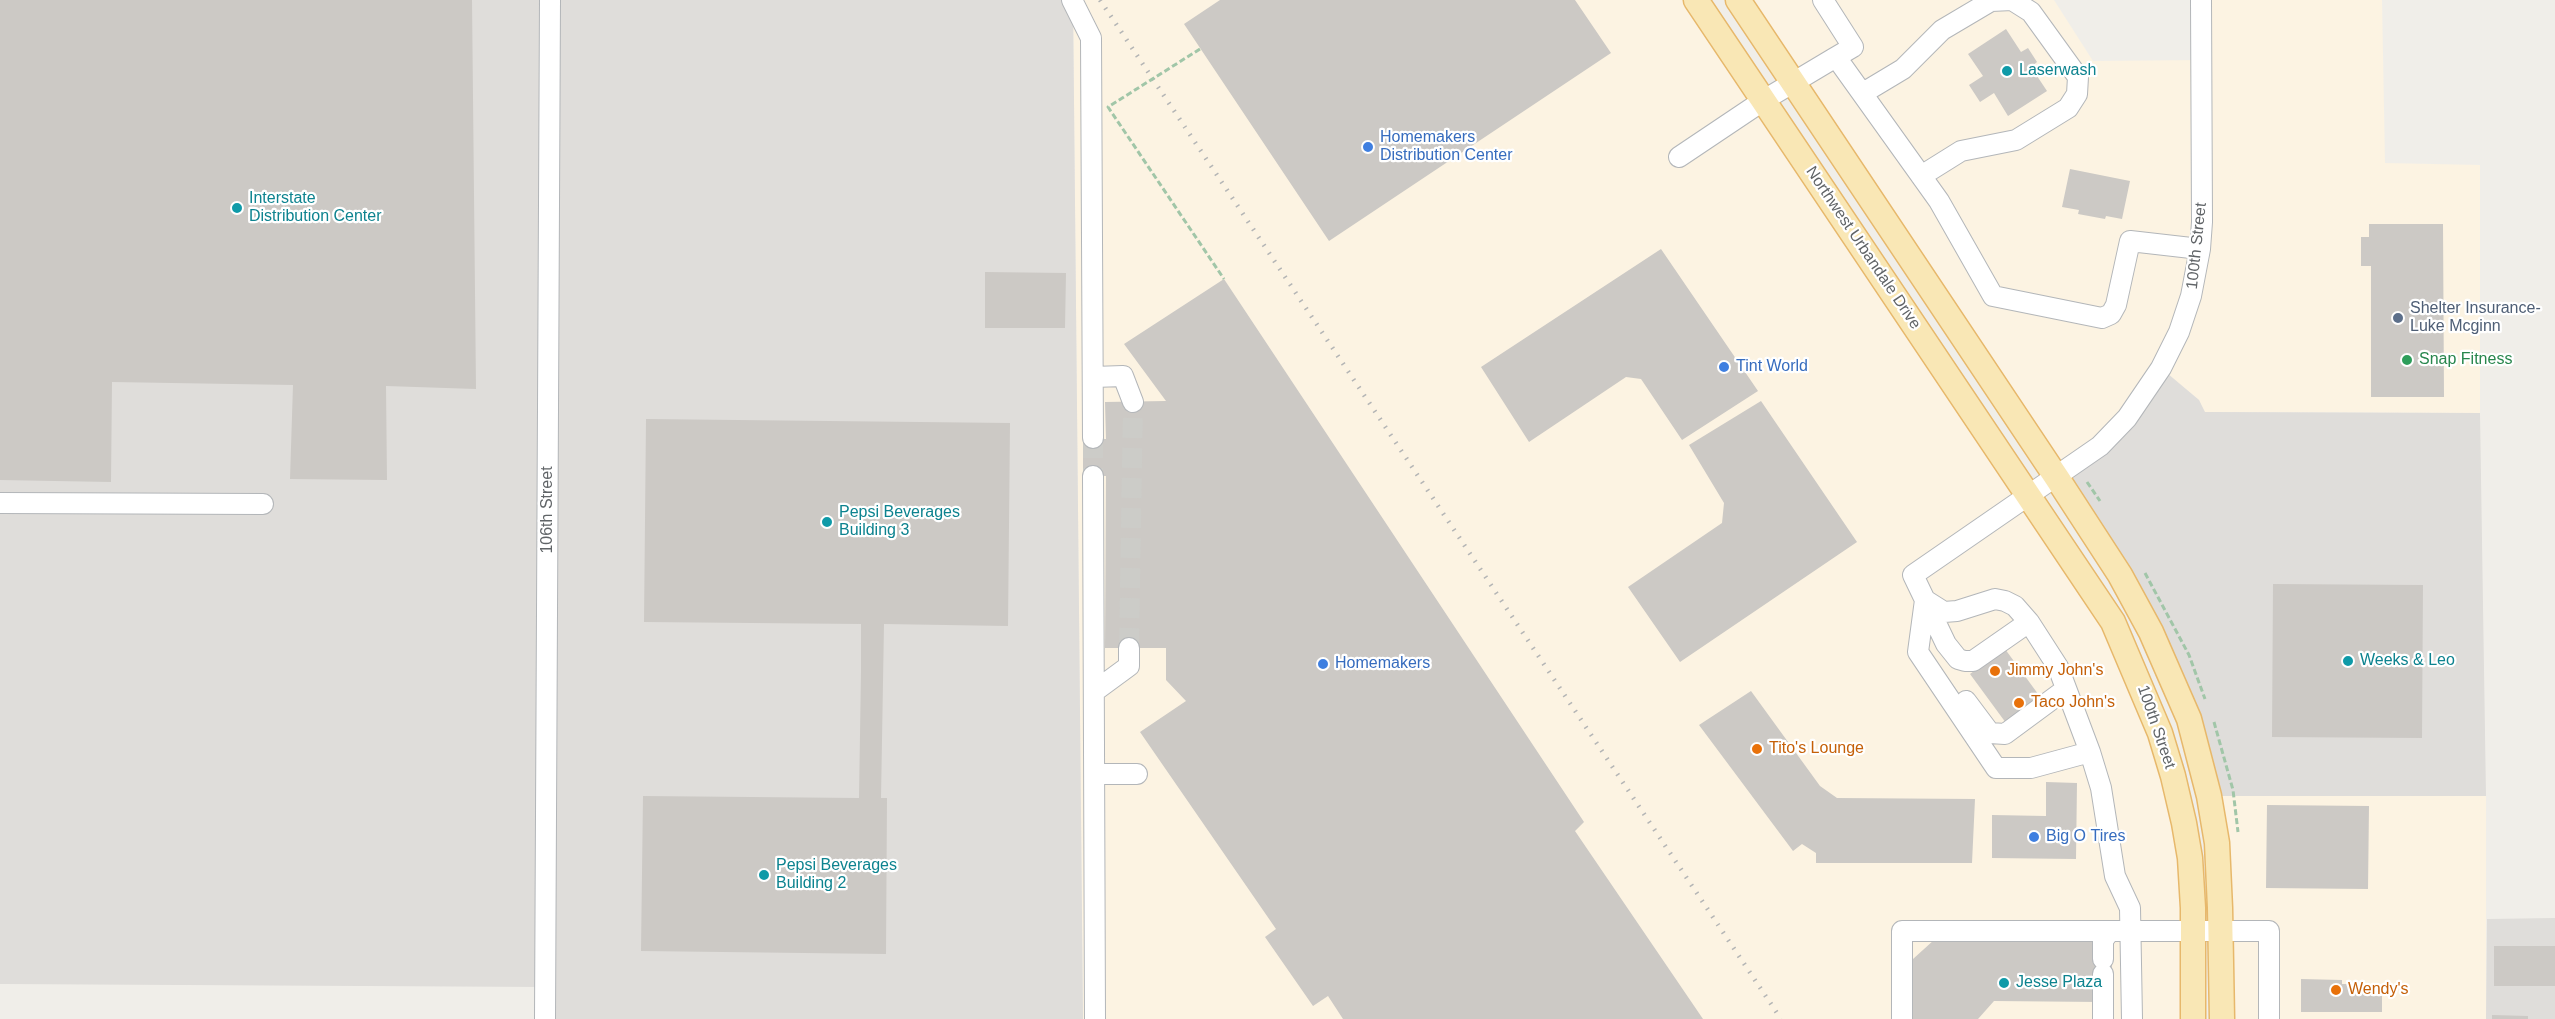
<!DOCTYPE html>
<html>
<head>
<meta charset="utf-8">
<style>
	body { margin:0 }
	canvas { display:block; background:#f0eee9 }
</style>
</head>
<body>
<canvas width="2555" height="1019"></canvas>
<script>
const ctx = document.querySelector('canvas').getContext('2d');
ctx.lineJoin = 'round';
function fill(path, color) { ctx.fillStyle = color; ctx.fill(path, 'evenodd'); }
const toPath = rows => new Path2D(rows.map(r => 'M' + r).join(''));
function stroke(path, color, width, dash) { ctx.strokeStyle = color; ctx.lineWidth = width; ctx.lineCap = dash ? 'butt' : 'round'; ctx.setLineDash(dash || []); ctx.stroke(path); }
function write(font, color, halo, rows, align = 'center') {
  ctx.font = font + ' Helvetica,sans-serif'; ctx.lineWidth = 4.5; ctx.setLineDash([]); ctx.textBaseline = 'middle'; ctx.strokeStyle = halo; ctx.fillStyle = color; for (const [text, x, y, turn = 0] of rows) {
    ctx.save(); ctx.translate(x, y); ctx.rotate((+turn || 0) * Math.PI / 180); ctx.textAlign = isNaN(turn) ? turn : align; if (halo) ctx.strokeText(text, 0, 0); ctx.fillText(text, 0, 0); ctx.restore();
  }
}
const commercial = toPath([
	[1073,0,1696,0,2089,584,2173,776,2193,1019,1083,1019],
	[1738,0,2054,0,2093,61,2201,60,2201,0,2382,0,2385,163,2480,165,2480,413,2204,412,2199,400,2161,369,2057,478],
	[2209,796,2486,796,2486,1019,2222,1019]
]);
const industrial = toPath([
	[0,0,1073,0,1083,1019,545,1019,545,987,0,984],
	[2161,368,2199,400,2205,412,2480,413,2486,796,2209,796,2189,719,2057,478],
	[2555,918,2555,1019,2486,1019,2487,919]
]);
const building = toPath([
	[0,0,472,0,476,389,386,386,387,480,290,479,293,385,112,382,111,482,0,480],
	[1220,0,1575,0,1611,53,1329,241,1184,24],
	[2006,29,2021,52,2028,48,2037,62,2031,67,2047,91,2008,116,1994,93,1980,102,1969,85,1983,76,1968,54],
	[2070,169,2130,181,2122,219,2106,216,2105,219,2078,214,2079,210,2062,207],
	[2369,224,2443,224,2444,397,2371,397,2371,266,2361,266,2361,237,2369,237],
	[1661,249,1758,391,1682,440,1641,379,1626,377,1529,442,1481,367],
	[985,272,1066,273,1065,328,985,328],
	[1224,279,1584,822,1575,831,1703,1019,1343,1019,1328,996,1313,1006,1265,937,1276,929,1140,732,1186,701,1166,680,1166,648,1105,648,1106,476,1083,476,1083,438,1106,439,1105,402,1166,401,1124,344],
	[1761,401,1857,542,1680,662,1628,587,1722,523,1724,503,1689,445],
	[646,419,1010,423,1008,626,884,624,881,798,887,798,886,954,641,951,643,796,859,798,861,672,861,624,644,622],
	[2273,584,2423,585,2422,738,2272,737],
	[2005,649,2041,698,2006,723,1970,674],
	[1751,691,1820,786,1837,798,1975,799,1972,863,1816,863,1816,853,1802,844,1793,851,1699,725],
	[2046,782,2077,783,2076,859,1992,858,1992,815,2046,816],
	[2267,805,2369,806,2368,889,2266,888],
	[2095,939,2112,959,2112,974,2099,1002,1994,1001,1978,1019,1912,1019,1913,959,1934,940],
	[2494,946,2555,946,2555,986,2494,986],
	[2301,979,2342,980,2342,984,2371,984,2371,996,2382,996,2382,1012,2301,1012],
	[2492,1015,2528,1016,2528,1019,2492,1019]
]);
const minorTunnel = toPath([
	[1093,438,1093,476],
	[1129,648,1133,402]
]);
const path = toPath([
	[2087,482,2100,501],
	[2145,573,2189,655,2205,699],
	[2214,722,2233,790,2238,832]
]);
const minor = toPath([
	[1072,0,1091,38,1093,438],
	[1823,0,1853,47,1836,57,1939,201,1993,296,2102,318,2111,314,2116,305,2130,241,2200,249],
	[1863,93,1903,69,1942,30,1991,1,2012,0,2031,12,2078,77,2077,94,2068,108,2016,140,1961,151,1921,176],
	[1679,157,1764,100,1836,57],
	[1094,377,1123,376,1133,402],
	[1093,476,1095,1019],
	[0,503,263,504],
	[1925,600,1944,612,1957,611,1995,599,2005,601,2015,606,2029,622,2058,667,2090,752,2101,788,2115,876,2130,908,2132,1019],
	[1925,600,1946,644,1958,659,1965,661,1973,661,2029,622],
	[1095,691,1129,666,1129,648],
	[1966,701,1990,733,2005,734,2066,689],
	[2090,752,2031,768,1996,768,1918,652,1925,600,1913,575,2100,446,2127,418,2161,368,2179,332,2191,296,2200,249,2202,222,2201,0],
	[1095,774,1137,774],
	[2103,959,2103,940,2110,931],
	[545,1019,550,0],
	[1902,1019,1902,931,2269,931,2269,1019],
	[2103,1019,2103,974]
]);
const major = toPath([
	[1696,0,2113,622,2160,733,2173,776,2184,823,2190,858,2193,908,2193,1019],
	[1738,0,2057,478,2120,575,2151,632,2189,719,2209,796,2217,843,2220,908,2222,1019]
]);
const rail = toPath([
	[1100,0,1781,1019]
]);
const pathBridge = toPath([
	[1200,49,1108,107,1224,279]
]);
const markers = [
	[2007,71,6,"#0f9aa8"],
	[1368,147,6,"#3f7fe0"],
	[237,208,6,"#0f9aa8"],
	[2398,318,6,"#5c6f8a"],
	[2407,360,6,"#2e9e5b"],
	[1724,367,6,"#3f7fe0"],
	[827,522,6,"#0f9aa8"],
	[2348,661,6,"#0f9aa8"],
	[1323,664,6,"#3f7fe0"],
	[1995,671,6,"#e8710a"],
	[2019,703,6,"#e8710a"],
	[1757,749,6,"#e8710a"],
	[2034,837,6,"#3f7fe0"],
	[764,875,6,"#0f9aa8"],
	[2004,983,6,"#0f9aa8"],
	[2336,990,6,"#e8710a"]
];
const cultureNames = [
	["Laserwash",2019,71],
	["Interstate",249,199],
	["Distribution Center",249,217],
	["Pepsi Beverages",839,513],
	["Building 3",839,531],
	["Weeks & Leo",2360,661],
	["Pepsi Beverages",776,866],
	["Building 2",776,884],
	["Jesse Plaza",2016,983]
];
const shopNames = [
	["Homemakers",1380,138],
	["Distribution Center",1380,156],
	["Tint World",1736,367],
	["Homemakers",1335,664],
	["Big O Tires",2046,837]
];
const streetNames = [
	["100th Street",2197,246,-84],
	["Northwest Urbandale Drive",1863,248,56],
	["106th Street",548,510,-90],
	["100th Street",2156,727,71]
];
const serviceNames = [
	["Shelter Insurance-",2410,309],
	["Luke Mcginn",2410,327]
];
const leisureNames = [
	["Snap Fitness",2419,360]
];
const foodNames = [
	["Jimmy John's",2007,671],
	["Taco John's",2031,703],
	["Tito's Lounge",1769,749],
	["Wendy's",2348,990]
];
fill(commercial, '#fcf3e2');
fill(industrial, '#dfddda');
fill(building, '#ccc9c5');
stroke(minorTunnel, '#ccccc8', 20, [20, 10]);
stroke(minor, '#b3b6b9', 22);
stroke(major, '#e7b86b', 27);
stroke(path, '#a1c6a8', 3, [6, 3]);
stroke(minor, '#fff', 20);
stroke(major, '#f9e7b5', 24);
stroke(rail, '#b4b5b5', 4.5, [1.5, 8]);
stroke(pathBridge, '#a1c6a8', 3, [6, 3]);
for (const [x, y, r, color] of markers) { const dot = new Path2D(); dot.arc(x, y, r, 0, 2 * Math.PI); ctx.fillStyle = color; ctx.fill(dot); stroke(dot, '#fff', 2); }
write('16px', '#0d838f', '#fff', cultureNames, 'left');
write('16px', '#366cbe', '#fff', shopNames, 'left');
write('16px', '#606467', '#fff', streetNames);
write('16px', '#4e5e75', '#fff', serviceNames, 'left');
write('16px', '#27864d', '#fff', leisureNames, 'left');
write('16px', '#c56008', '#fff', foodNames, 'left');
</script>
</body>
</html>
